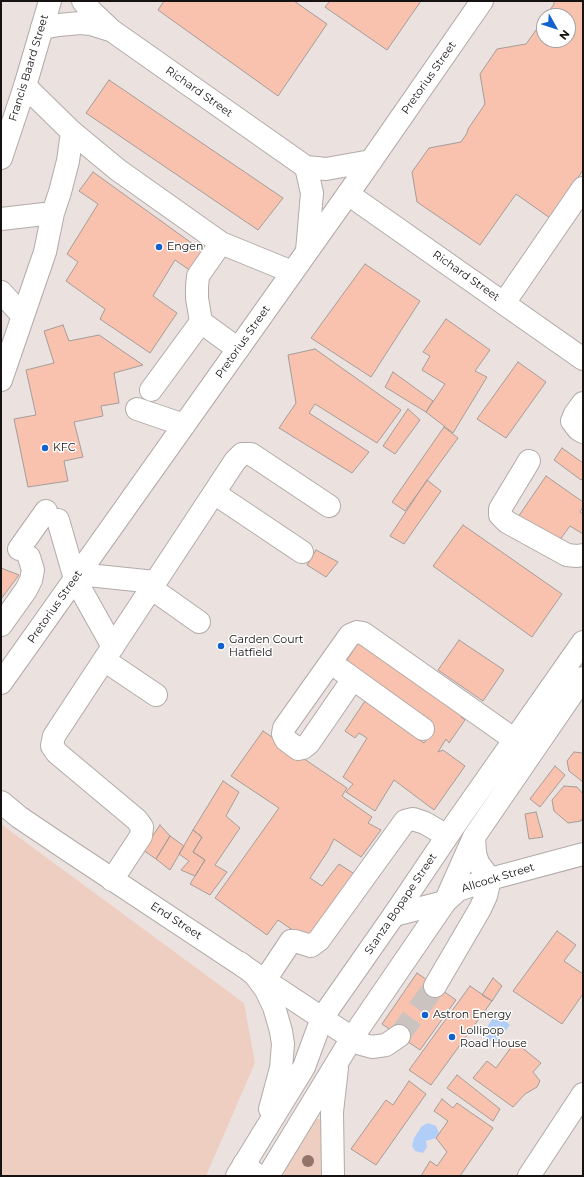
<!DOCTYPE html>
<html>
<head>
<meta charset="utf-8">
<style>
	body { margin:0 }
	#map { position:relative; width:584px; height:1177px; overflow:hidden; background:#ebe2df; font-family:Montserrat,sans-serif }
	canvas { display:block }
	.frame { position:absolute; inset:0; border:2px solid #151211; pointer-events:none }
	.north { position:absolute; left:536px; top:8px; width:40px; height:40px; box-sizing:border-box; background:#fff; border:1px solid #a1a0a0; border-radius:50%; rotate:129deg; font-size:11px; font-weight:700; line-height:16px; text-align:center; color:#151211 }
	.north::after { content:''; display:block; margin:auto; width:14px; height:18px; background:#1162cc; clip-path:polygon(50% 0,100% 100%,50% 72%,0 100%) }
</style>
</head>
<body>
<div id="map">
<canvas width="584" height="1177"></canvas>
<div class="frame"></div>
<div class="north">N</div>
</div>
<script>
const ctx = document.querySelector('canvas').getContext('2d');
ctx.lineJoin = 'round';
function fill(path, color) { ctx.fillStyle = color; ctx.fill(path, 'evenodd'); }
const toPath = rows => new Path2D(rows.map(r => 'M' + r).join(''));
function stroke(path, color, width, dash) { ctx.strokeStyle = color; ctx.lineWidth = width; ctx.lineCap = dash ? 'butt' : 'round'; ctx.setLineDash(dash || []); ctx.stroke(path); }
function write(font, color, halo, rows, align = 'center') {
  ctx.font = font + ' Montserrat,sans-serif'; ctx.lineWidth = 3; ctx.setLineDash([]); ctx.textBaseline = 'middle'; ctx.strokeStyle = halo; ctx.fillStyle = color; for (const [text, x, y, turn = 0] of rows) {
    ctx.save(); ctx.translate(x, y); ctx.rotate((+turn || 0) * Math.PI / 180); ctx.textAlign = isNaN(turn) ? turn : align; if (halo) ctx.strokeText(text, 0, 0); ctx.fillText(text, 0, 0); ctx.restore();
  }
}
const green = toPath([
	[1,824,244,1003,255,1063,206,1176,1,1176],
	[324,1118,325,1176,283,1176,307,1121]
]);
const water = toPath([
	[496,1013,510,1025,494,1044,483,1034],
	[428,1123,436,1126,439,1133,436,1138,426,1141,427,1147,423,1153,415,1151,412,1146,414,1138,422,1126]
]);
const building = toPath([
	[164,1,294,1,327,24,278,96,158,10,164,1],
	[330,1,421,1,387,50,325,7,330,1],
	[554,1,583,1,583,170,550,218,516,194,480,245,417,202,412,172,429,148,461,142,467,133,468,129,485,104,480,74,497,49,526,44,544,19,544,40,568,40,568,16,546,16,554,4,554,1],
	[109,80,283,198,258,230,86,113,109,80],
	[93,172,211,257,198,276,175,260,153,296,177,313,150,353,100,319,105,309,66,281,78,262,67,254,98,204,79,191,93,172],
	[365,264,420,301,371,377,311,338,365,264],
	[446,319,490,350,475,371,487,377,453,433,426,412,445,384,422,370,430,356,423,352,446,319],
	[63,325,69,341,99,335,143,365,114,373,119,403,101,406,103,416,74,422,83,457,64,461,68,481,28,487,14,419,36,415,26,370,54,363,44,331,63,325],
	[315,349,401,410,377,443,315,404,309,413,369,452,352,473,279,428,296,403,288,355,315,349],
	[518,362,546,382,506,438,477,419,518,362],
	[393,372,433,401,426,412,385,387,393,372],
	[408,409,420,420,395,454,383,446,408,409],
	[444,427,458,438,405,511,392,502,444,427],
	[562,448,583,463,583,478,581,480,554,460,562,448],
	[546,476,583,502,583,507,580,512,583,514,583,534,570,526,556,545,516,520,546,476],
	[427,480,441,491,404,544,390,536,427,480],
	[463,525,562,594,532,637,433,566,463,525],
	[316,550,338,562,326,577,307,565,316,550],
	[1,568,19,575,1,599,1,568],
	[360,640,465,711,461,717,465,720,449,743,446,739,438,752,443,750,465,766,434,810,394,780,375,811,346,792,353,784,343,777,367,738,359,733,355,738,345,731,365,701,424,743,435,729,343,666,360,640],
	[459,640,504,670,483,701,438,670,459,640],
	[263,731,347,788,342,796,372,817,368,823,381,830,361,857,334,839,328,851,310,878,322,886,339,864,356,875,310,942,278,920,267,935,215,898,279,808,231,776,263,731],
	[574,752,583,753,583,782,569,771,567,761,574,752],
	[555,766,565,775,540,807,530,799,555,766],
	[223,781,239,792,226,816,240,828,215,865,227,872,210,895,190,884,205,860,193,852,202,837,193,830,223,781],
	[564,786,577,787,583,794,583,817,581,821,568,823,554,811,552,800,564,786],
	[536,812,543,837,529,839,525,814,536,812],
	[160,825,170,836,156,859,143,850,160,825],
	[193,830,202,837,193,852,205,860,195,876,181,870,189,861,179,854,193,830],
	[170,836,184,846,170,870,156,859,170,836],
	[557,931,576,945,564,961,583,974,583,994,562,1024,513,991,557,931],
	[417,973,456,1000,420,1050,382,1024,417,973],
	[493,978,502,986,492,1001,482,995,493,978],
	[470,986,492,1001,431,1085,409,1070,470,986],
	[515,1042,541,1063,533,1072,540,1081,537,1087,525,1094,513,1107,473,1078,487,1061,496,1068,515,1042],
	[457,1075,500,1109,493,1121,447,1088,457,1075],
	[409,1081,426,1094,376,1165,351,1149,386,1100,393,1105,409,1081],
	[442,1099,453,1108,457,1103,493,1128,460,1176,421,1176,430,1161,437,1166,447,1152,436,1138,448,1121,434,1111,442,1099]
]);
const minorTunnel = toPath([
	[399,1036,435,986]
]);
const minor = toPath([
	[83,1,92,12,111,30,306,167,326,169,371,161],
	[42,28,59,25,80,23,91,24,110,30],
	[25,86,72,132,118,170,221,243,292,272],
	[306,167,312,193,307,251],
	[348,194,583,359],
	[1,219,53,213],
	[221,243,198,276,197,287,197,298,201,322,238,349],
	[1,292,22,315],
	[504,303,583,188],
	[1,380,45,252,53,213,60,192,68,161,72,132],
	[151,390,201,322],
	[583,403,575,414,572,421,578,429,583,432],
	[137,409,184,425],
	[529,461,500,509,500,515,507,522,567,555,577,556,583,555],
	[214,493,302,552],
	[58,520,75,579,113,647],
	[19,549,46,511],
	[78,574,155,582],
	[151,588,199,622],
	[1,625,26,590,31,580,33,570,29,557],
	[104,660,156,695],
	[341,670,423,729],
	[353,679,309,743,303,748,298,749,286,740,283,734,284,728,350,635,357,632,363,633,515,740],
	[1,802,19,817,68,850,361,1044,372,1047,386,1045,399,1036],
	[112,880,141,836,142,827,137,820,57,753,52,746,54,736,235,461,242,454,251,454,329,506],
	[394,915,445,902,458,890,490,879,583,854],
	[265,980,291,941,295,941,311,946,319,940,405,821,413,819,425,823,447,836],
	[435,986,480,909,486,896,490,879],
	[244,1164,258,1176],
	[529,1176,583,1094]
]);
const major = toPath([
	[1,158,25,86,50,1],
	[1,683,348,194,482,1],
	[474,837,475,853,478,863,490,879],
	[240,963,255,975,266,990,274,1007,281,1031,283,1044,281,1068,270,1109],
	[237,1176,304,1067,322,1018,394,915,454,826,583,642],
	[268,1176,352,1038,445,902,474,837,583,678],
	[333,1176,332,1112,337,1068]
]);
const trees = [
	[308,1161]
];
const markers = [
	[159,247,4,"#1162cc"],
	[45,448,4,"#1162cc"],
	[221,646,4,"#1162cc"],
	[425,1015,4,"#1162cc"],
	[452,1037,4,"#1162cc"]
];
const streetNames = [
	["Francis Baard Street",29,68,-73],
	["Pretorius Street",429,78,-55],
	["Richard Street",199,92,35],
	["Richard Street",466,276,35],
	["Pretorius Street",243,342,-55],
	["Pretorius Street",55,607,-55],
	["Allcock Street",498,878,-17],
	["Stanza Bopape Street",401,904,-56],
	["End Street",176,921,33]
];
const poiNames = [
	["Engen",167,247],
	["KFC",53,448],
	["Garden Court",229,640],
	["Hatfield",229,653],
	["Astron Energy",433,1015],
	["Lollipop",460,1031],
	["Road House",460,1044]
];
fill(green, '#efcec2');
fill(water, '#b1cef8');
fill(building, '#f8c2ae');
stroke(building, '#a49c99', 1);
stroke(minorTunnel, '#cbc3c0', 22, [22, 11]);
stroke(minor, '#b2aaa7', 24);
stroke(major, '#b2aaa7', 24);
stroke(minor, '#fff', 22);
stroke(major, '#fff', 22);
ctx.fillStyle = '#927468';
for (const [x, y] of trees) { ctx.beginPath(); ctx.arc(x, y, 6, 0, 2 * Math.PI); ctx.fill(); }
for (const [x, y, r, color] of markers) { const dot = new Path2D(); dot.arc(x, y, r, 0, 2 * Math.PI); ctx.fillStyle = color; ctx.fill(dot); stroke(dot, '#fff', 1.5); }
write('11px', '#151211', '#fff', streetNames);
write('11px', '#151211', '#fff', poiNames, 'left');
</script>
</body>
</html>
